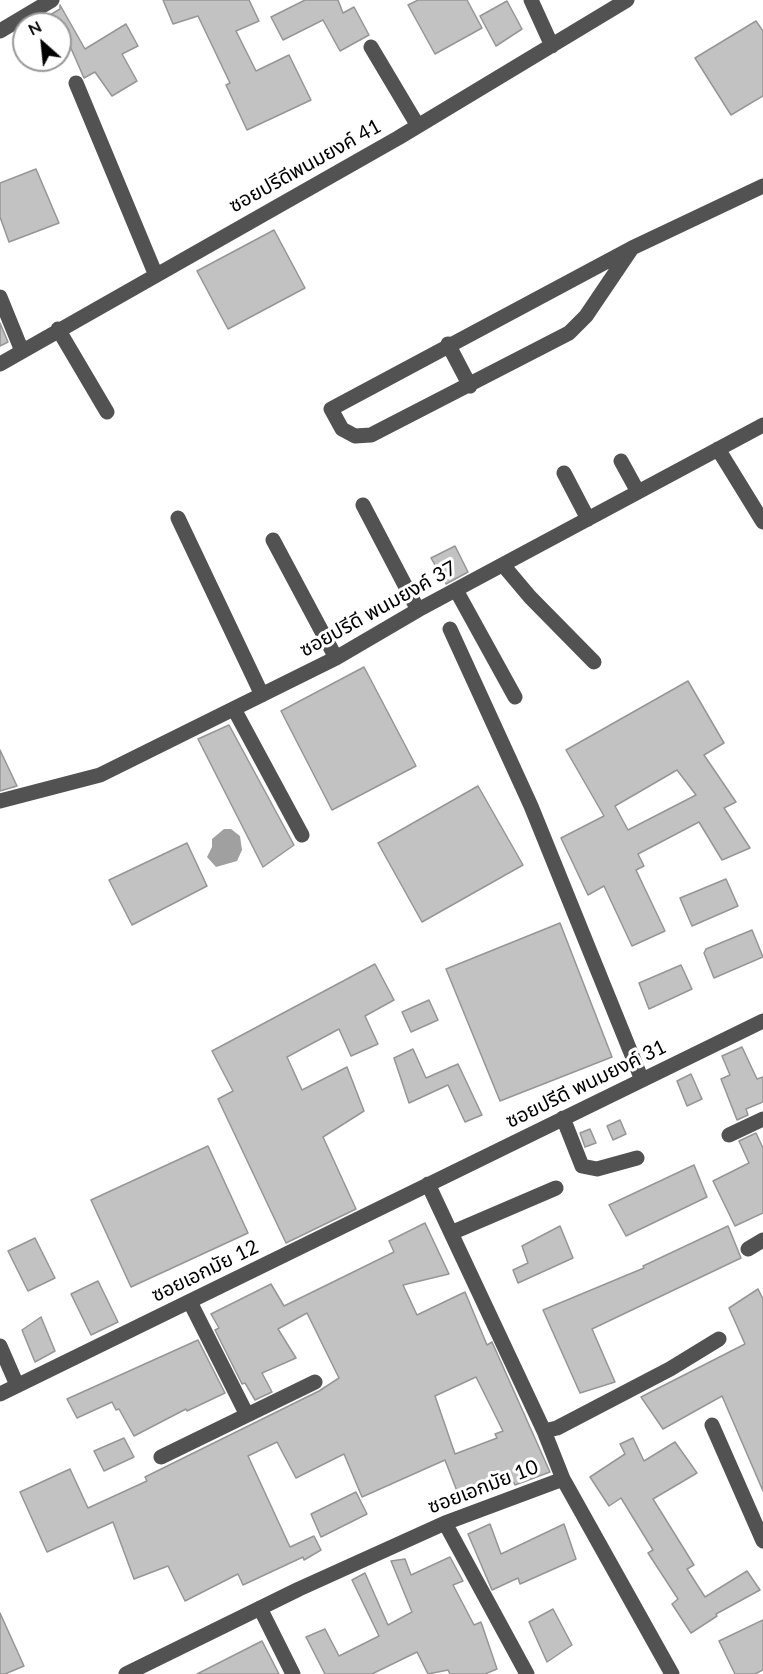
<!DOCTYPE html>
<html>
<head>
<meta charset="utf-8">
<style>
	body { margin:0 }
	#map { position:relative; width:763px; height:1674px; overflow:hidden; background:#fff; font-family:Lato,sans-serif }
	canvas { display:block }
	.north { position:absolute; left:12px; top:12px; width:60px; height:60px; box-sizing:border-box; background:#fff; border:2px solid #999; border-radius:50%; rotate:333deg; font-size:16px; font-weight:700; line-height:24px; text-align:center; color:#000 }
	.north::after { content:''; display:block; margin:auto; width:21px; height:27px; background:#000; clip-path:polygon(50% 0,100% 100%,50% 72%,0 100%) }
</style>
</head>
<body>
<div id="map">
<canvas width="763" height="1674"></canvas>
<div class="north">N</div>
</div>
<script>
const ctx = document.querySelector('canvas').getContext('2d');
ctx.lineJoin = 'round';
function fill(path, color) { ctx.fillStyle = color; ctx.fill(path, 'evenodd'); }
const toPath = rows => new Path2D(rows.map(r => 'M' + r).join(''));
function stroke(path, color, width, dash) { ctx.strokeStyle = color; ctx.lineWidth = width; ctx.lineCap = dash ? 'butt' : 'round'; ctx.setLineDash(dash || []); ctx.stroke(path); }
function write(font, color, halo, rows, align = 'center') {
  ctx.font = font + ' Lato,"Noto Sans Thai",sans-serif'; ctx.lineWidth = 6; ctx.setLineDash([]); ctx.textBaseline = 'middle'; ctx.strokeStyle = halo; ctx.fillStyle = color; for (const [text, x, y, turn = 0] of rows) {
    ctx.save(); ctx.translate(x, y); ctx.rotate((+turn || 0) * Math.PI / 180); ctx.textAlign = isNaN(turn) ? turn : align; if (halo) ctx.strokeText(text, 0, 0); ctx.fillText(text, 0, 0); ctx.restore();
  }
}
const water = toPath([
	[224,829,231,829,240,836,242,850,237,861,216,867,207,857,212,847,212,839]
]);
const building = toPath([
	[163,0,249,0,259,21,236,31,256,71,289,55,311,100,247,130,226,85,230,83,198,16,173,24,163,0],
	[305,0,338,0,343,13,354,7,369,35,340,51,323,20,283,40,271,17,305,0],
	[418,0,467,0,482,28,435,54,408,5,418,0],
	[507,1,522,29,496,46,480,16,507,1],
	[60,5,85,49,126,24,138,46,122,54,137,81,112,96,95,72,84,78,70,46,60,52,60,24,35,24,60,9,60,5],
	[756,21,763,31,763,96,731,115,695,58,756,21],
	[36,169,59,223,9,242,0,217,0,183,36,169],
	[274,230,305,288,228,329,197,271,274,230],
	[0,323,8,342,0,346,0,323],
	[455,546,468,572,446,584,431,558,455,546],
	[364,667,416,766,332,810,281,711,364,667],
	[688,681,724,743,704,755,736,802,724,808,750,848,722,860,699,822,638,854,644,866,636,870,665,931,632,946,604,886,588,895,561,838,604,816,566,750,688,681],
	[677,770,696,795,628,830,615,806,677,770],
	[229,725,294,845,263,867,198,739,229,725],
	[0,750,17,786,0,791,0,750],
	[478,786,523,865,422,922,378,843,478,786],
	[187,843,207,886,132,925,109,880,187,843],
	[726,879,738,906,692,926,680,898,726,879],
	[560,923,612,1057,500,1101,446,969,560,923],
	[752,930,763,957,714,978,704,953,706,949,752,930],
	[375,964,394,1000,365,1016,378,1044,351,1056,339,1029,287,1057,302,1090,347,1067,364,1111,323,1137,356,1209,286,1243,218,1099,233,1091,212,1051,375,964],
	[681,965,692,989,649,1009,639,983,681,965],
	[429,1000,438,1020,411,1032,402,1012,429,1000],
	[742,1047,757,1079,763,1077,763,1102,746,1109,748,1115,737,1120,721,1079,730,1075,722,1056,742,1047],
	[413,1049,426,1078,458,1064,482,1115,465,1122,448,1085,409,1103,394,1058,413,1049],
	[691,1074,702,1099,687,1106,677,1081,691,1074],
	[620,1120,626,1134,613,1140,607,1126,620,1120],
	[590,1129,596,1143,585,1147,580,1133,590,1129],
	[756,1133,763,1148,763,1213,735,1226,713,1181,749,1163,739,1141,756,1133],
	[208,1146,248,1233,131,1287,91,1200,208,1146],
	[694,1165,707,1197,626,1236,609,1205,694,1165],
	[425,1223,449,1274,403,1285,417,1315,465,1292,487,1345,492,1342,550,1472,515,1485,512,1479,460,1499,445,1460,362,1497,344,1454,296,1478,277,1442,248,1456,290,1547,314,1536,321,1550,304,1560,303,1557,243,1585,238,1574,185,1601,168,1566,134,1579,113,1522,47,1552,20,1492,70,1469,88,1508,147,1481,145,1477,319,1391,339,1378,307,1313,278,1329,296,1358,262,1373,272,1392,255,1400,245,1383,242,1384,215,1330,219,1328,211,1314,271,1284,284,1306,394,1252,389,1241,425,1223],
	[476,1377,503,1431,495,1434,497,1438,455,1454,435,1396,476,1377],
	[560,1226,573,1258,518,1283,513,1270,528,1263,522,1246,560,1226],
	[728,1226,741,1258,592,1329,615,1382,580,1393,543,1310,644,1268,643,1266,728,1226],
	[35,1238,55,1278,28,1291,8,1251,35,1238],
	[98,1281,118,1322,91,1335,71,1294,98,1281],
	[758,1289,763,1299,763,1491,722,1396,663,1429,641,1397,745,1344,729,1308,758,1289],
	[41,1317,55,1351,35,1362,22,1330,41,1317],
	[198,1340,225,1393,187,1411,186,1409,134,1436,119,1409,116,1410,112,1402,77,1418,67,1399,198,1340],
	[124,1438,134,1457,104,1471,94,1451,124,1438],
	[633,1438,644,1461,675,1442,697,1473,653,1499,694,1565,687,1569,705,1597,747,1571,760,1590,716,1614,717,1616,691,1633,672,1604,678,1599,648,1553,653,1550,621,1498,609,1506,590,1477,625,1454,620,1444,633,1438],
	[356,1492,367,1514,321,1537,311,1514,356,1492],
	[490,1524,501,1554,564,1524,576,1559,520,1584,518,1578,492,1590,468,1534,490,1524],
	[450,1557,463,1581,453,1585,474,1625,481,1622,497,1669,485,1674,450,1674,448,1670,428,1674,417,1652,372,1674,325,1674,306,1637,325,1629,339,1656,379,1636,352,1580,365,1573,388,1625,412,1612,391,1561,405,1559,411,1575,450,1557],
	[553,1609,572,1645,547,1662,529,1622,553,1609],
	[0,1613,24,1666,5,1674,0,1674,0,1613],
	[763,1620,763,1670,755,1674,735,1674,719,1641,763,1620],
	[262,1641,279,1674,197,1674,262,1641]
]);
const minor = toPath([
	[531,0,552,46],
	[0,31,52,0],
	[371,47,418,126],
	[76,83,155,273],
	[632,248,586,316,569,333,371,435,355,436,342,429,331,409,632,248,763,186],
	[0,297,22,351],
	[58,329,107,412],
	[448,344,470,386],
	[0,364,398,138,627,0],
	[718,449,763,522],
	[621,461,638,492],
	[564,473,588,519],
	[363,505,418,610],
	[178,518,262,695],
	[273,540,336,658],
	[503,565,530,597,594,662],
	[456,590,515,697],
	[450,629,531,806,642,1080],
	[234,709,302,835],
	[0,801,100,775,336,658,418,610,763,425],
	[563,1118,582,1166,597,1169,637,1158],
	[729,1135,763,1119],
	[451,1233,556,1188],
	[748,1249,763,1240],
	[190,1302,247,1415],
	[0,1346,17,1385],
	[0,1394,763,1021],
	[712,1425,763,1541],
	[544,1431,557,1428,670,1369,719,1339],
	[161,1457,315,1382],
	[563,1479,672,1674],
	[445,1523,527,1674],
	[260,1608,293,1674],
	[126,1674,299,1589,445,1523,563,1479,544,1431,428,1184]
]);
const streetNames = [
	["ซอยปรีดีพนมยงค์ 41",305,166,-29],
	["ซอยปรีดี พนมยงค์ 37",378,609,-29],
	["ซอยปรีดี พนมยงค์ 31",586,1084,-26],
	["ซอยเอกมัย 12",205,1271,-26],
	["ซอยเอกมัย 10",483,1487,-21]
];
fill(water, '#a0a0a0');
fill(building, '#c2c2c2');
stroke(building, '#969696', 1.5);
stroke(minor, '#525252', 15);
write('20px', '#000', '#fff', streetNames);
</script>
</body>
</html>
